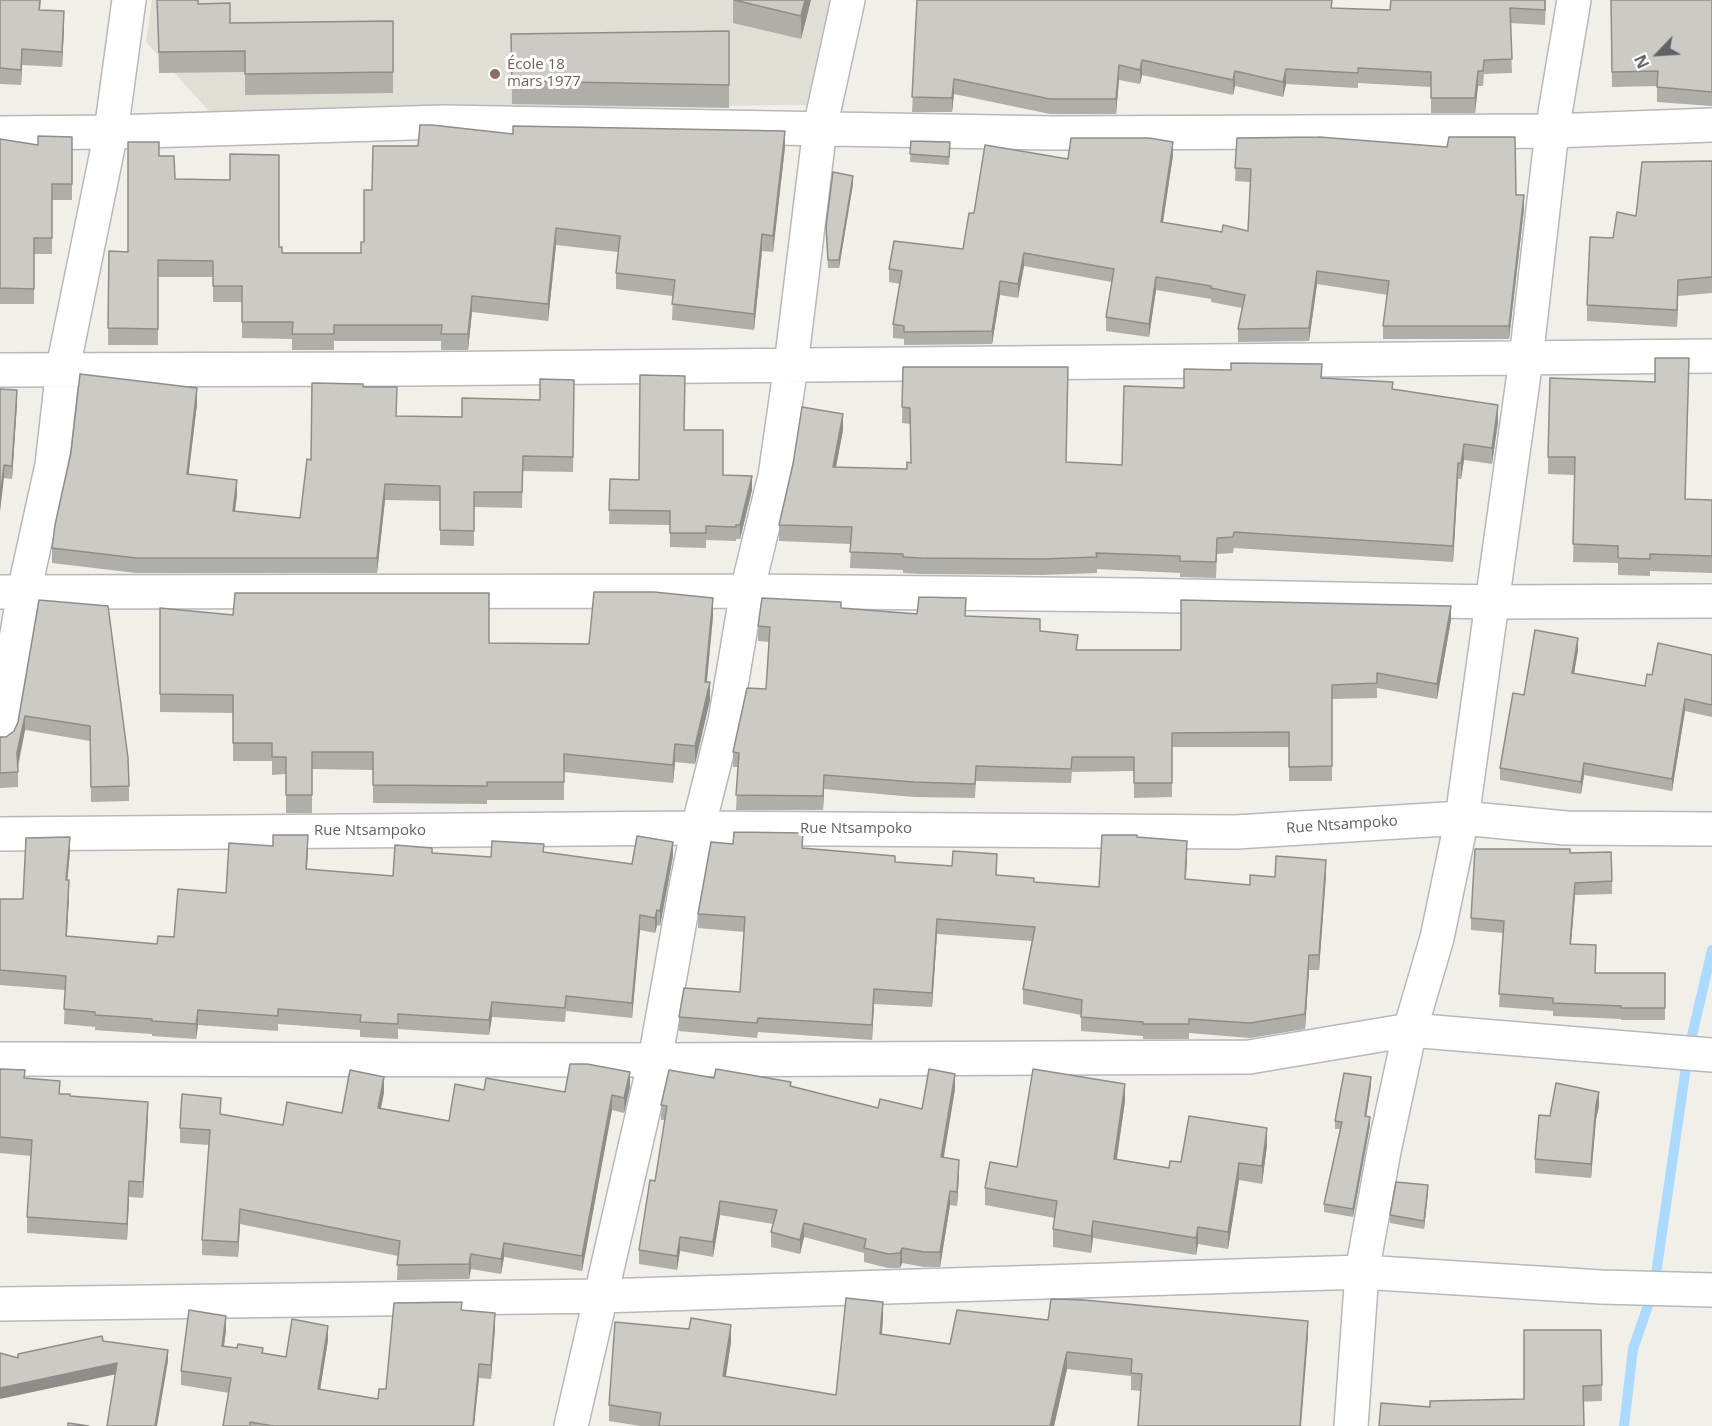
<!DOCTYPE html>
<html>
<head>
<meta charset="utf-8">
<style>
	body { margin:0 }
	#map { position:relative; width:1712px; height:1426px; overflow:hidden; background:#f1efe8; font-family:"Open Sans",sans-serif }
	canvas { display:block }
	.north { position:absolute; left:1628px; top:24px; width:60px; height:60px; -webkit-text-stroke:4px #fff; paint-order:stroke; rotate:245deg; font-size:16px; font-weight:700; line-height:24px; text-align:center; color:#5f6368 }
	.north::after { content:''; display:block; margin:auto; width:21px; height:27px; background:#5f6368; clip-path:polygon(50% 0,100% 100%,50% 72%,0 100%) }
</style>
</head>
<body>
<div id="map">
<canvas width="1712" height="1426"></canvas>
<div class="north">N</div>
</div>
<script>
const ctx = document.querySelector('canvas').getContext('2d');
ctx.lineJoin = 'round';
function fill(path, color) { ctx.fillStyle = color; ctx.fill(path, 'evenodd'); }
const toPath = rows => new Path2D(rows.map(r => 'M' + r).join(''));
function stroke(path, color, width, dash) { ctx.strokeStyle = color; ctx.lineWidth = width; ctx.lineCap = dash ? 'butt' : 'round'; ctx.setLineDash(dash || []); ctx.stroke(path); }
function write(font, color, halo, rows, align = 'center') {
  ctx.font = font + ' "Open Sans",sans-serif'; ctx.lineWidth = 6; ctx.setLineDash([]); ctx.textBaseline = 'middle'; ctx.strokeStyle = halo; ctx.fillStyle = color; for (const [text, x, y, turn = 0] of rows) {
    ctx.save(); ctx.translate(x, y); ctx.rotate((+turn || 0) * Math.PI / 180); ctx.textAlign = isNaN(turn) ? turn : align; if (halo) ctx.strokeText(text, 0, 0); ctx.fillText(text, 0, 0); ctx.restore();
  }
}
const education = toPath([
	[152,0,830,0,807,105,210,112,146,42]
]);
const stream = toPath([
	[1624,1426,1633,1349,1654,1288,1688,1053,1712,950]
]);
const minor = toPath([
	[0,133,111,132,444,122,1053,133,1552,131,1712,125],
	[0,370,406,369,1712,356],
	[0,592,747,591,1133,595,1491,602,1712,601],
	[0,734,24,592,52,465,63,368,111,132,129,0],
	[0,834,698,828,1236,832,1462,818,1566,828,1712,829],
	[0,1059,655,1060,1249,1057,1410,1030,1712,1055],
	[0,1304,601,1296,1362,1272,1601,1287,1712,1290],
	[571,1426,655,1060,685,892,698,828,725,721,747,591,775,476,791,365,820,128,848,0],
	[1351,1426,1362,1272,1384,1151,1410,1030,1437,938,1462,818,1526,359,1552,131,1574,0]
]);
const wall = toPath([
	[0,0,41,0,40,10,64,27,62,67,22,65,21,85,0,84],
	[157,0,198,0,198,4,230,23,393,21,393,93,245,95,245,72,159,73],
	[733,0,811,0,801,39,733,23],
	[917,0,1332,0,1332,8,1390,10,1546,0,1545,25,1510,23,1512,73,1484,74,1483,86,1478,86,1475,113,1431,113,1431,87,1358,83,1358,88,1286,84,1283,97,1235,86,1233,95,1142,75,1140,84,1119,80,1116,114,1050,114,954,94,952,112,912,112],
	[1611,0,1712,0,1712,106,1657,102,1657,86,1612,87],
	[729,31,729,108,512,104,511,34],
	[513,134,785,147,773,252,762,251,754,330,672,320,673,296,616,289,616,273,618,252,556,245,548,321,472,312,468,350,441,350,441,341,334,341,334,350,292,350,292,339,242,338,242,302,213,302,213,277,158,277,158,345,108,345,109,251,128,252,159,156,175,179,279,247,282,253,361,253,364,242,372,190,418,146],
	[72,137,72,200,52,200,52,254,34,254,34,304,0,304,0,139,38,145],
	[1237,138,1516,195,1524,209,1509,339,1383,339,1383,326,1388,295,1317,284,1309,341,1238,342,1238,329,1242,308,1211,302,1211,299,1156,290,1149,337,1106,331,1106,317,1112,282,1024,266,1018,298,1000,295,992,344,904,345,904,339,893,338,893,324,900,284,889,282,889,269,963,249,974,213,1068,159,1173,155,1163,222,1222,232,1248,231,1250,182,1235,181],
	[911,141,950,150,949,165,910,162],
	[1712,161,1712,293,1678,296,1677,327,1587,321,1587,305,1613,238,1636,216],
	[853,184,839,268,828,268,826,226],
	[903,367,1066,462,1122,465,1184,388,1322,378,1393,389,1498,422,1492,464,1464,460,1461,479,1458,479,1453,562,1234,548,1233,553,1217,554,1216,578,1180,577,1180,573,1097,569,1097,573,1042,575,921,574,903,573,903,570,850,568,851,544,779,541,779,525,843,430,836,467,907,469,911,463,910,424,902,423],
	[1689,375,1685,499,1712,500,1712,573,1650,571,1650,576,1618,575,1618,563,1573,562,1575,475,1548,474,1548,457,1655,382],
	[574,380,573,472,523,471,522,508,474,507,474,546,440,545,440,501,385,500,377,573,136,573,52,563,52,548,197,404,188,474,237,495,235,511,300,518,311,460,363,387,397,416,462,417,540,400],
	[0,389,17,403,12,479,4,478],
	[684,430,723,475,752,490,740,539,736,539,736,541,706,540,706,548,670,547,670,525,609,524,610,479,639,480],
	[39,600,129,786,129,801,91,802,90,741,25,730,18,768,18,787,0,788,0,737,6,737,14,731,18,722],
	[160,608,489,643,589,644,713,616,707,682,710,700,695,764,675,762,673,783,564,772,564,800,487,800,487,804,373,803,373,770,312,769,312,813,286,813,286,774,272,775,272,761,233,761,233,713,160,712],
	[841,608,917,614,966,616,1040,631,1078,650,1181,650,1451,620,1437,699,1377,688,1377,698,1332,699,1332,781,1289,781,1289,747,1172,747,1172,797,1134,798,1134,771,1072,772,1071,783,976,781,975,798,914,797,824,789,823,810,736,810,738,767,733,767,733,752,766,689,769,642,758,641,758,626],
	[1578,650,1574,674,1645,686,1652,675,1712,655,1712,717,1685,711,1672,791,1584,775,1581,794,1500,780,1500,768,1524,695],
	[1137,837,1187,856,1186,879,1250,885,1275,877,1326,875,1319,970,1309,970,1305,1029,1250,1038,1189,1033,1189,1039,1143,1039,1143,1036,1081,1031,1081,1015,1023,1004,1023,989,1032,941,937,934,932,1007,874,1004,872,1040,758,1032,757,1038,679,1031,679,1017,740,992,744,932,698,928,698,914,733,844,803,848,895,862,997,869,997,875,1034,882,1099,887],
	[308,850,307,870,393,876,432,853,491,857,544,852,632,864,673,856,660,926,657,925,655,933,640,930,632,1018,566,1011,565,1022,492,1017,489,1035,398,1029,398,1039,360,1037,360,1030,278,1024,278,1031,198,1025,196,1039,152,1036,152,1034,95,1030,95,1027,64,1024,65,990,0,985,0,899,23,899,70,852,67,880,69,895,67,936,157,944,174,937,226,893],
	[1570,853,1612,881,1612,894,1575,895,1571,944,1596,973,1665,973,1665,1020,1621,1020,1621,1019,1553,1016,1553,1011,1499,1007,1503,933,1471,930,1471,918],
	[0,1069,25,1078,60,1094,148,1118,143,1198,129,1197,127,1240,27,1233,27,1217,31,1156,0,1153],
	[714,1078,791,1086,878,1108,922,1109,955,1089,944,1157,959,1174,957,1206,950,1205,940,1267,924,1267,902,1263,900,1268,888,1268,864,1262,864,1253,804,1237,800,1254,771,1247,771,1232,773,1224,720,1215,713,1257,680,1251,677,1270,639,1264,639,1250,655,1181,665,1120,661,1120,661,1105],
	[1371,1086,1366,1116,1370,1125,1353,1217,1324,1212,1324,1204,1340,1129,1335,1129,1335,1121],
	[630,1087,624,1113,612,1110,582,1271,504,1257,501,1274,471,1269,469,1279,397,1280,398,1256,240,1224,238,1257,202,1255,202,1240,209,1145,180,1143,180,1128,221,1114,283,1125,342,1113,384,1092,381,1108,449,1121,484,1090,565,1092],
	[1125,1101,1117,1159,1169,1168,1181,1162,1267,1145,1262,1184,1239,1180,1228,1249,1198,1244,1196,1255,1093,1238,1091,1253,1053,1247,1053,1229,1055,1218,985,1205,985,1188,1017,1167],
	[1599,1106,1596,1119,1591,1178,1535,1173,1535,1159,1550,1116],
	[1428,1193,1424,1229,1390,1223,1390,1215],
	[462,1310,495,1328,491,1379,479,1378,474,1426,223,1426,229,1393,181,1385,181,1371,226,1330,224,1346,286,1357,328,1340,320,1389,378,1399],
	[883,1319,882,1334,950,1344,1048,1320,1308,1337,1141,1391,1131,1390,1131,1376,1067,1369,1054,1426,640,1426,609,1421,609,1405,689,1329,731,1342,726,1377,836,1395],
	[1601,1330,1602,1401,1430,1407,1524,1399]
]);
const shadedWall = toPath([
	[805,0,811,0,801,39,801,16],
	[64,11,64,27,62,67,62,52],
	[22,49,22,65,21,85,21,70],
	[1142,60,1142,75,1140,84,1140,70],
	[1119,65,1119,80,1116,114,1116,99],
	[1286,69,1286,84,1283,97,1283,82],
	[1235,71,1235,86,1233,95,1233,80],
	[1478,71,1478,86,1475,113,1475,98],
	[954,79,954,94,952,112,952,98],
	[785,131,785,147,773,252,773,236],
	[1173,142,1173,155,1161,235,1161,222],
	[853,176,853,184,839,268,839,260],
	[1524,195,1524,209,1509,339,1509,326],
	[556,228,556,245,548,321,548,304],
	[762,234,762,251,754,330,754,314],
	[1024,253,1024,266,1018,298,1018,284],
	[1317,271,1317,284,1309,341,1309,328],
	[1156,277,1156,290,1149,337,1149,324],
	[1678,280,1678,296,1677,327,1677,310],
	[1000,281,1000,295,992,344,992,331],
	[472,296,472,312,468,350,468,334],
	[197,388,197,404,187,489,187,474],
	[17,390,17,403,12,479,12,466],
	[1498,405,1498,422,1492,464,1492,448],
	[843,414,843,430,833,483,833,467],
	[1464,444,1464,460,1461,479,1461,463],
	[1458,463,1458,479,1453,562,1453,546],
	[4,465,4,478,0,512,0,499],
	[752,476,752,490,740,539,740,525],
	[237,480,237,495,233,526,233,511],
	[385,484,385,500,377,573,377,558],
	[713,598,713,616,705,699,705,682],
	[1451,606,1451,620,1437,699,1437,684],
	[1578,638,1578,650,1572,685,1572,673],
	[710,682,710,700,695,764,695,746],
	[1685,699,1685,711,1672,791,1672,779],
	[25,716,25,730,17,768,17,753],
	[675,744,675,762,673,783,673,765],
	[1584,763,1584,775,1581,794,1581,782],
	[824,775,824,789,823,810,823,796],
	[308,835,308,850,306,884,306,869],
	[70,837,70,852,66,895,66,880],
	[1187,841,1187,856,1185,894,1185,879],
	[673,842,673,856,660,926,660,911],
	[1326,860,1326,875,1319,970,1319,955],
	[69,880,69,895,66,951,66,936],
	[1575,883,1575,895,1570,956,1570,944],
	[657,910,657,925,655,933,655,918],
	[640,915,640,930,632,1018,632,1003],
	[937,919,937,934,932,1007,932,993],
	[1309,955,1309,970,1305,1029,1305,1014],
	[874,989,874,1004,872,1040,872,1025],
	[492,1002,492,1017,489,1035,489,1020],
	[198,1010,198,1025,196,1039,196,1024],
	[630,1072,630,1087,624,1113,624,1098],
	[955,1074,955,1089,941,1172,941,1157],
	[384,1077,384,1092,378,1123,378,1108],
	[1371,1077,1371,1086,1365,1124,1365,1116],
	[1125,1084,1125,1101,1114,1176,1114,1159],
	[1599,1092,1599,1106,1596,1119,1591,1178,1591,1164,1596,1105],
	[612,1095,612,1110,582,1271,582,1256],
	[148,1102,148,1118,143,1198,143,1182],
	[1370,1117,1370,1125,1353,1217,1353,1209],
	[1267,1128,1267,1145,1262,1184,1262,1166],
	[959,1160,959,1174,957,1206,957,1192],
	[1239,1163,1239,1180,1228,1249,1228,1232],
	[129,1181,129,1197,127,1240,127,1224],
	[1428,1185,1428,1193,1424,1229,1424,1221],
	[950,1191,950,1205,940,1267,940,1252],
	[720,1201,720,1215,713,1257,713,1242],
	[240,1209,240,1224,238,1257,238,1242],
	[1093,1221,1093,1238,1091,1253,1091,1236],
	[804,1223,804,1237,800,1254,800,1240],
	[1198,1227,1198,1244,1196,1255,1196,1238],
	[680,1237,680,1251,677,1270,677,1256],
	[504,1243,504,1257,501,1274,501,1259],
	[902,1248,902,1263,900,1268,900,1253],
	[471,1254,471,1269,469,1279,469,1264],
	[883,1302,883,1319,880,1351,880,1334],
	[495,1313,495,1328,491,1379,491,1365],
	[226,1316,226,1330,222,1360,222,1346],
	[1308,1321,1308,1337,1301,1426,1300,1426],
	[731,1325,731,1342,723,1393,723,1376],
	[328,1326,328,1340,318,1403,318,1389],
	[168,1350,168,1361,157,1426,155,1426],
	[1067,1352,1067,1369,1054,1426,1050,1426],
	[117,1363,117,1374,0,1399,0,1388],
	[479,1364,479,1378,474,1426,473,1426]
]);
const building = toPath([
	[0,0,40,0,39,10,64,11,62,52,22,49,21,70,0,68,0,0],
	[157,0,198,0,198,4,230,3,230,23,393,21,393,72,245,74,245,51,159,52,157,0],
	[734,0,805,0,801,16,734,0],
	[917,0,1332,0,1331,8,1390,10,1391,0,1545,0,1545,10,1510,8,1512,59,1484,60,1483,71,1478,71,1475,98,1431,98,1431,72,1358,68,1358,73,1286,69,1283,82,1235,71,1233,80,1142,60,1140,70,1119,65,1116,99,1050,99,954,79,952,98,912,97,917,0],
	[1611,0,1712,0,1712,92,1657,87,1658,71,1612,72,1611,0],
	[729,31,729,85,512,81,511,34,729,31],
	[420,125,432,125,513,134,513,126,785,131,773,236,762,234,754,314,672,304,675,280,616,273,620,236,556,228,548,304,472,296,468,334,441,334,442,325,334,325,334,334,292,334,293,322,242,322,242,286,213,286,213,261,158,260,158,329,108,328,109,251,128,252,128,142,159,142,159,156,174,156,175,179,230,180,230,154,279,155,279,247,282,247,282,253,361,253,361,242,364,242,364,190,372,190,373,146,418,146,420,125],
	[38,136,72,137,72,184,52,184,52,238,34,238,34,289,0,288,0,139,38,145,38,136],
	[1319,137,1447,147,1449,137,1515,137,1516,195,1524,195,1509,326,1383,326,1389,281,1317,271,1309,328,1238,329,1245,295,1211,288,1211,286,1156,277,1149,324,1106,317,1114,269,1024,253,1018,284,1000,281,992,331,904,332,904,326,893,324,902,271,889,269,894,241,963,249,969,213,974,213,985,145,1068,159,1071,138,1149,138,1173,142,1161,222,1222,232,1223,225,1248,231,1251,169,1235,168,1237,138,1319,137],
	[911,141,950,142,949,157,910,154,911,141],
	[1712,161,1712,277,1678,280,1677,310,1587,305,1590,237,1613,238,1617,212,1636,216,1642,162,1712,161],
	[833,172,853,176,839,260,828,260,826,226,833,172],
	[1655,358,1689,358,1685,499,1712,500,1712,556,1650,554,1650,559,1618,558,1618,546,1573,544,1575,457,1548,457,1550,378,1655,382,1655,358],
	[1231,363,1322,364,1321,378,1393,382,1392,389,1498,405,1492,448,1464,444,1461,463,1458,463,1453,546,1234,532,1233,537,1217,538,1216,562,1180,561,1180,556,1096,553,1097,557,1042,559,921,558,903,557,903,554,850,552,852,527,779,525,793,464,802,407,843,414,833,467,907,469,907,462,911,463,910,408,902,407,903,367,1068,367,1066,462,1122,465,1124,386,1184,388,1184,369,1231,370,1231,363],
	[80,374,197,388,187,474,237,480,233,511,300,518,307,459,311,460,312,383,363,384,363,387,397,387,396,416,462,417,462,398,540,400,540,379,574,380,573,457,523,456,522,492,474,492,474,531,440,530,440,486,385,484,377,558,136,558,52,548,55,525,71,452,80,374],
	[640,375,685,376,684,430,723,430,723,475,752,476,740,525,736,525,736,527,706,526,706,533,670,533,670,511,609,510,610,479,639,480,640,375],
	[0,389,17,390,12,466,4,465,0,499,0,389],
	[594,592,654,592,713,598,705,682,710,682,695,746,675,744,673,765,564,754,564,782,487,782,487,786,373,785,373,752,312,752,312,795,286,795,286,757,272,757,272,743,233,743,233,695,160,694,160,608,233,615,235,593,489,593,489,643,589,644,594,592],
	[919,597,966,598,965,616,1040,619,1040,631,1078,635,1076,650,1181,650,1181,600,1451,606,1437,684,1377,673,1377,683,1332,685,1332,766,1289,767,1289,732,1172,733,1172,783,1134,783,1134,757,1072,757,1071,769,976,766,975,784,914,782,824,775,823,796,736,795,739,753,733,752,747,688,766,689,770,627,758,626,762,598,841,602,841,608,917,614,919,597],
	[39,600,108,606,128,758,129,786,91,787,90,726,25,716,17,753,18,772,0,773,0,737,6,737,14,731,18,722,39,600],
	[1535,630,1578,638,1572,673,1645,686,1647,674,1652,675,1658,643,1712,655,1712,705,1685,699,1672,779,1584,763,1581,782,1500,768,1513,693,1524,695,1535,630],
	[734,832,803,833,802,848,895,856,895,862,952,866,953,851,997,854,996,875,1034,878,1034,882,1099,887,1102,835,1137,835,1137,837,1187,841,1185,879,1250,885,1250,875,1275,877,1276,856,1326,860,1319,955,1309,955,1305,1014,1250,1023,1189,1019,1189,1024,1143,1024,1143,1022,1081,1017,1082,1000,1023,989,1035,927,937,919,932,993,874,989,872,1025,758,1018,757,1023,679,1017,684,988,740,992,745,917,698,914,711,842,733,844,734,832],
	[273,835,308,835,306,869,393,876,395,845,432,848,432,853,491,857,492,841,544,844,543,852,632,864,637,836,673,842,660,911,657,910,655,918,640,915,632,1003,566,996,565,1008,492,1002,489,1020,398,1014,398,1024,360,1022,361,1015,278,1009,278,1016,198,1010,196,1024,152,1021,152,1019,95,1015,95,1012,64,1009,66,976,0,970,0,899,23,899,26,838,70,837,66,880,69,880,66,936,157,944,158,936,174,937,178,889,226,893,229,843,273,846,273,835],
	[1475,849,1570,849,1570,853,1611,852,1612,881,1575,883,1570,944,1596,945,1595,973,1665,973,1665,1008,1621,1008,1621,1006,1553,1003,1553,998,1499,994,1504,921,1471,918,1475,849],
	[570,1064,587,1064,630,1072,624,1098,612,1095,582,1256,504,1243,501,1259,471,1254,469,1264,397,1265,400,1241,240,1209,238,1242,202,1240,210,1130,180,1128,182,1094,221,1098,220,1114,283,1125,287,1102,342,1113,350,1070,384,1077,378,1108,449,1121,455,1084,484,1090,486,1078,565,1092,570,1064],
	[0,1069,25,1070,24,1078,60,1081,59,1094,70,1094,70,1096,148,1102,143,1182,129,1181,127,1224,27,1217,32,1140,0,1137,0,1069],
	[716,1069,791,1082,790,1086,878,1108,880,1099,922,1109,929,1069,955,1074,941,1157,959,1160,957,1192,950,1191,940,1252,924,1252,902,1248,900,1253,888,1254,864,1248,866,1239,804,1223,800,1240,771,1232,777,1210,720,1201,713,1242,680,1237,677,1256,639,1250,650,1180,655,1181,667,1106,661,1105,669,1070,714,1078,716,1069],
	[1033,1069,1125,1084,1114,1159,1169,1168,1170,1161,1181,1162,1189,1116,1267,1128,1262,1166,1239,1163,1228,1232,1198,1227,1196,1238,1093,1221,1091,1236,1053,1229,1057,1201,985,1188,990,1162,1017,1167,1033,1069],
	[1344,1073,1371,1077,1365,1116,1370,1117,1353,1209,1324,1204,1342,1122,1335,1121,1344,1073],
	[1556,1083,1599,1092,1596,1105,1591,1164,1535,1159,1539,1115,1550,1116,1556,1083],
	[1396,1182,1428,1185,1424,1221,1390,1215,1396,1182],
	[846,1298,883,1302,880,1334,950,1344,957,1310,1048,1320,1051,1299,1084,1300,1308,1321,1300,1426,1138,1426,1142,1374,1131,1373,1132,1359,1067,1352,1050,1426,659,1426,661,1413,609,1405,615,1322,689,1329,691,1318,731,1325,723,1376,836,1395,846,1298],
	[462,1302,461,1310,495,1313,491,1365,479,1364,473,1426,273,1426,250,1422,250,1426,223,1426,231,1378,181,1371,189,1310,226,1316,222,1346,237,1348,238,1344,263,1348,262,1353,286,1357,292,1319,328,1326,318,1389,378,1399,379,1389,386,1389,394,1303,462,1302],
	[1524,1330,1601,1330,1602,1385,1583,1386,1584,1426,1379,1426,1381,1403,1430,1407,1430,1401,1524,1399,1524,1330],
	[102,1336,103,1341,168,1350,155,1426,107,1426,117,1363,0,1388,0,1353,18,1358,18,1354,102,1336],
	[68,1423,89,1426,68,1426,68,1423]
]);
const markers = [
	[495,74,6,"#8d6e63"]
];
const educationNames = [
	["École 18",507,65],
	["mars 1977",507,82]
];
const streetNames = [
	["Rue Ntsampoko",1342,825,-4],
	["Rue Ntsampoko",856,829],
	["Rue Ntsampoko",370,831]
];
fill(education, '#e1ded6');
stroke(stream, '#aadaff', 10);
stroke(minor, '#b5b8bc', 36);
stroke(minor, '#fff', 33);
fill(wall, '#afaea9');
fill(shadedWall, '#8f8d8a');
fill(building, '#cccac5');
stroke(building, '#8f8d8a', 1.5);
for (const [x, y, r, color] of markers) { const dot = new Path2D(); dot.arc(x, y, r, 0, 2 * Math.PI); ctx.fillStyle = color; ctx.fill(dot); stroke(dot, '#fff', 2); }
write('15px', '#785e54', '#fff', educationNames, 'left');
write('15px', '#5f6368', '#fff', streetNames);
</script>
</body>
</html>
